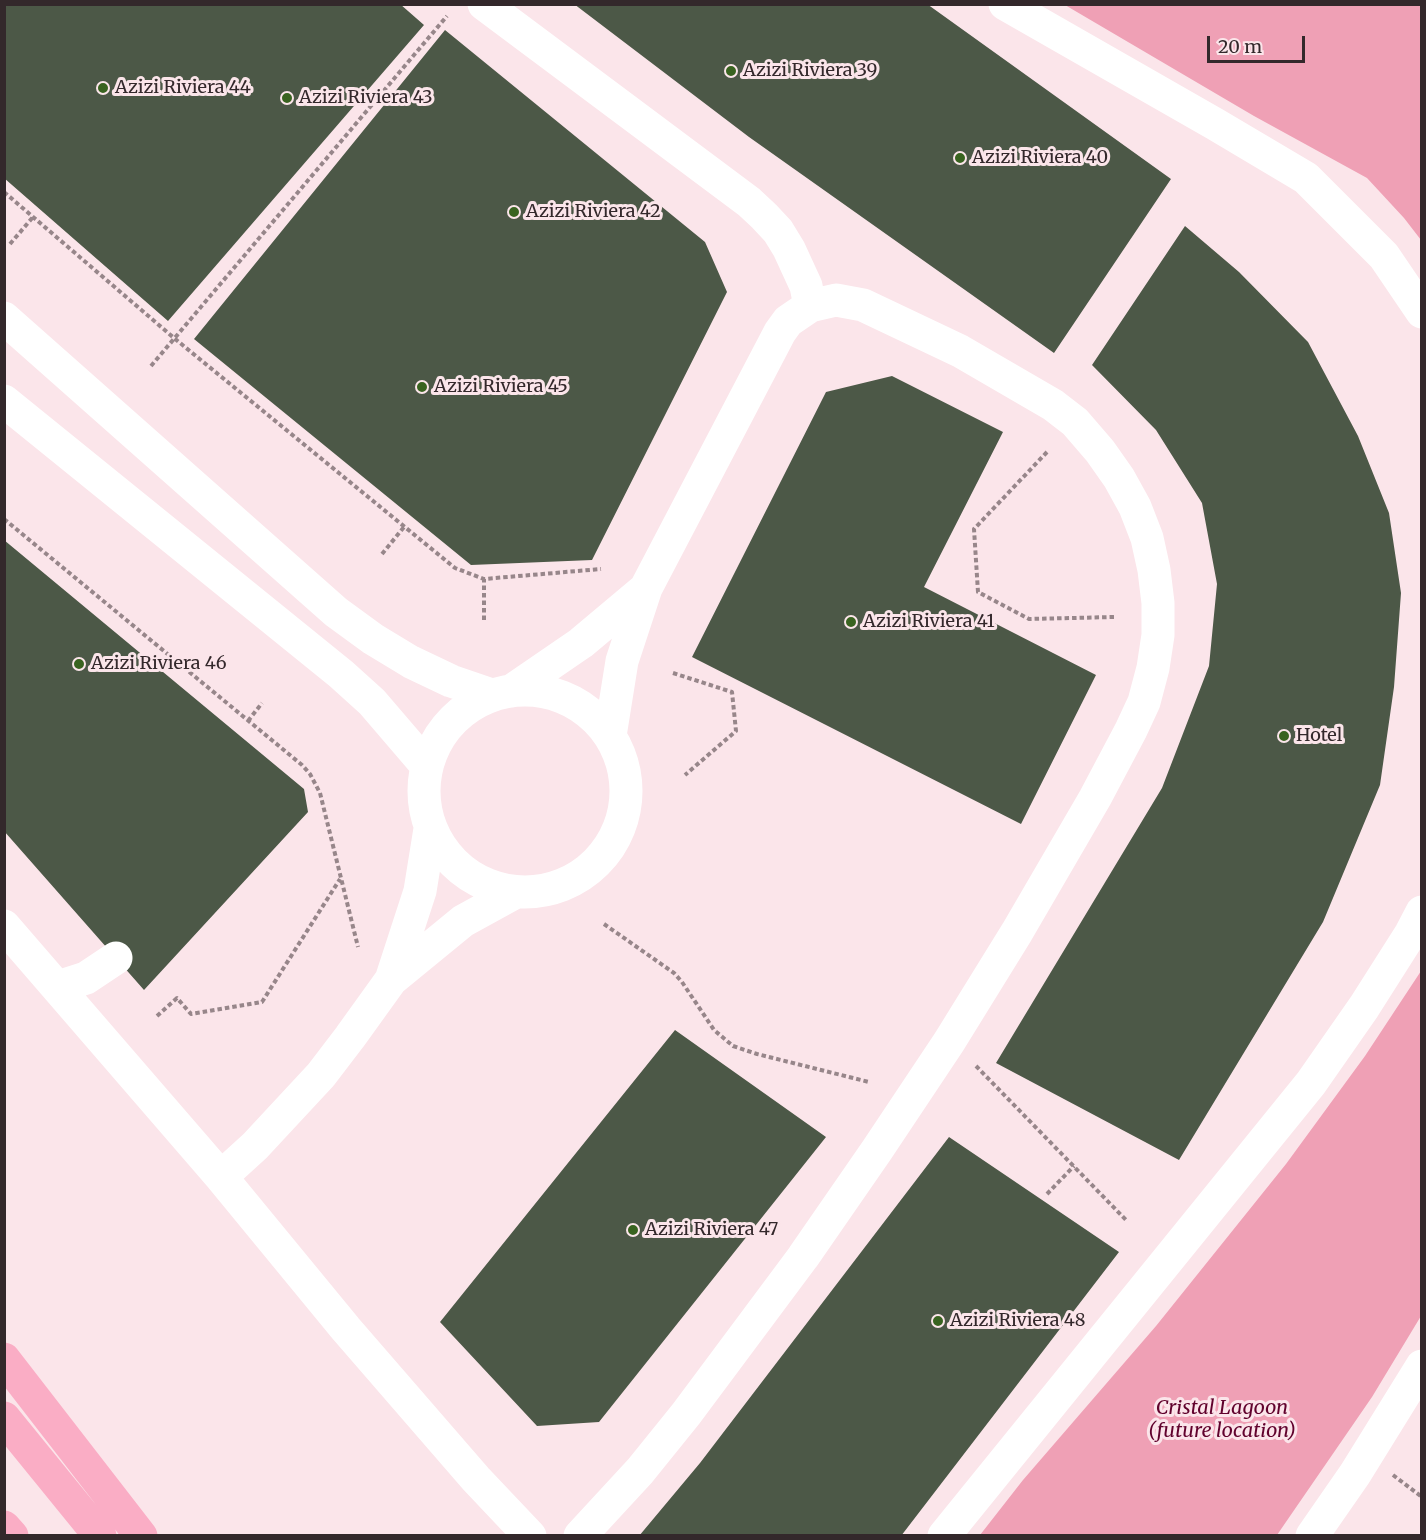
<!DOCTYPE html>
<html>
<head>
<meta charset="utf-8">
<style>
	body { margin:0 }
	#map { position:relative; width:1426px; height:1540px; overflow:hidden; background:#fbe5ea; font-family:Merriweather,serif }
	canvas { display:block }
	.frame { position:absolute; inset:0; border:6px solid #33282b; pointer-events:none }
	.scale { position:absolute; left:1207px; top:36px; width:98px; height:27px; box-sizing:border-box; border:3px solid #33282b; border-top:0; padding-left:8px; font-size:18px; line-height:21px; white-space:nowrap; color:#33282b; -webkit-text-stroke:4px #fbe5ea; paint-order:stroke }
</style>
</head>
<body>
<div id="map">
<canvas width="1426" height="1540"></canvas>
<div class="frame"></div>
<div class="scale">20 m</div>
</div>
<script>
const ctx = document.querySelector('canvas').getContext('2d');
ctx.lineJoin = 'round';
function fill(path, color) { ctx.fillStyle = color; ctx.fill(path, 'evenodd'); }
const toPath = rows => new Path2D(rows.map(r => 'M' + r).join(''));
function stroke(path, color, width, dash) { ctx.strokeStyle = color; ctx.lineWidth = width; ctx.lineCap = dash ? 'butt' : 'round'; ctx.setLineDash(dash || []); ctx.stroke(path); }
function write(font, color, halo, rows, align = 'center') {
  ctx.font = font + ' Merriweather,serif'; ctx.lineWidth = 6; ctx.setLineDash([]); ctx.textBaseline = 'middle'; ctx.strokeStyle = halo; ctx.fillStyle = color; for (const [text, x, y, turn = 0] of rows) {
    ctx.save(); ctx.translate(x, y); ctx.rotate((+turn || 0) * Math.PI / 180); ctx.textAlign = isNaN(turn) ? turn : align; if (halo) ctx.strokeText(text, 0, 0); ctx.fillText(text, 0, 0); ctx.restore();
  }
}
const water = toPath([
	[1065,5,1421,5,1421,240,1404,218,1367,178,1254,116],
	[1421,971,1421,1316,1372,1397,1277,1535,980,1535,1023,1480,1156,1326,1286,1164,1365,1056]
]);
const building = toPath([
	[4,4,400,4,424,25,168,321,4,178],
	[574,4,927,4,1171,179,1054,353,749,137],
	[445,30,705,242,727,292,592,560,471,565,194,339],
	[1185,226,1239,272,1308,342,1358,436,1389,513,1401,593,1394,687,1380,785,1323,922,1179,1160,996,1063,1162,788,1209,666,1217,584,1202,503,1156,430,1092,365],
	[892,376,1003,432,924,587,1096,675,1021,824,692,657,826,392],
	[4,540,304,789,308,812,144,990,4,831],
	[675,1030,826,1137,599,1422,537,1426,440,1322],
	[949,1137,1119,1252,901,1536,639,1536,700,1463]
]);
const path = toPath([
	[4,192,174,338,455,568,484,579,601,569],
	[10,244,33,217],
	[151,366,447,16],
	[1047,452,974,529,978,592,1029,619,1114,617],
	[4,519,302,765,310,774,320,793,358,947],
	[382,554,404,527],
	[484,620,484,579],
	[673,673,732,692,736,731,685,775],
	[248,721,262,703],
	[604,924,674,973,682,982,714,1030,733,1046,757,1054,869,1082],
	[157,1016,177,998,191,1014,262,1002,340,879],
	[976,1066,1127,1221],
	[1047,1194,1074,1166],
	[1393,1475,1422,1497]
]);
const minor = toPath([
	[484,4,749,202,764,216,778,231,789,249,806,286,810,306],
	[1005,4,1215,124,1306,178,1384,256,1422,312],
	[4,318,336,612,373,639,411,662,451,681,492,695],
	[4,401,341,674,372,702,426,765],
	'424 791a101 101 0 1 1 202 0a101 101 0 1 1-202 0Z',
	[511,691,581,643,643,591],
	[4,926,221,1177,346,1329,476,1479,530,1536],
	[391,980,420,891,430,829],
	[58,987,86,978,116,958],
	[221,1177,255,1146,321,1075,350,1037,391,980,463,921,514,893],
	[580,1536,640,1471,686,1414,803,1257,877,1150,949,1042,1017,932,1095,798,1131,730,1144,702,1153,668,1158,635,1158,603,1154,570,1147,538,1135,507,1119,478,1100,451,1075,422,1053,405,960,351,863,305,836,300,810,306,788,321,780,332,646,588,622,661,610,736],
	[944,1536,1311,1083,1364,1007,1411,933,1422,912],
	[1312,1536,1355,1474,1422,1366]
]);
const major = toPath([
	[4,1359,141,1536],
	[4,1418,100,1536],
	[4,1527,12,1536]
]);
const markers = [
	[731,71,6,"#396320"],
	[103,88,6,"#396320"],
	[287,98,6,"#396320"],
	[960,158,6,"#396320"],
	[514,212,6,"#396320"],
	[422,387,6,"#396320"],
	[851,622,6,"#396320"],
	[79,664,6,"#396320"],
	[1284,736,6,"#396320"],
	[633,1230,6,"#396320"],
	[938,1321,6,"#396320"]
];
const poiNames = [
	["Azizi Riviera 39",743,71],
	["Azizi Riviera 44",115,88],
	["Azizi Riviera 43",299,98],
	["Azizi Riviera 40",972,158],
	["Azizi Riviera 42",526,212],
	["Azizi Riviera 45",434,387],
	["Azizi Riviera 41",863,622],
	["Azizi Riviera 46",91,664],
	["Hotel",1296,736],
	["Azizi Riviera 47",645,1230],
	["Azizi Riviera 48",950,1321]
];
const waterNames = [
	["Cristal Lagoon",1222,1408],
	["(future location)",1222,1431]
];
fill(water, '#efa0b5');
fill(building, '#4c5847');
stroke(path, '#97868a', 4, [4.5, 3]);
stroke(minor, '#fff', 33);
stroke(major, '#faadc5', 33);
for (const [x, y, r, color] of markers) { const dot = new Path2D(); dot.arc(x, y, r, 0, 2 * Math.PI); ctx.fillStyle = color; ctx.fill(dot); stroke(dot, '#fbe5ea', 2); }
write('18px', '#33282b', '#fbe5ea', poiNames, 'left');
write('italic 20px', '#61022d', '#fbe5ea', waterNames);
</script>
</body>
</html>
